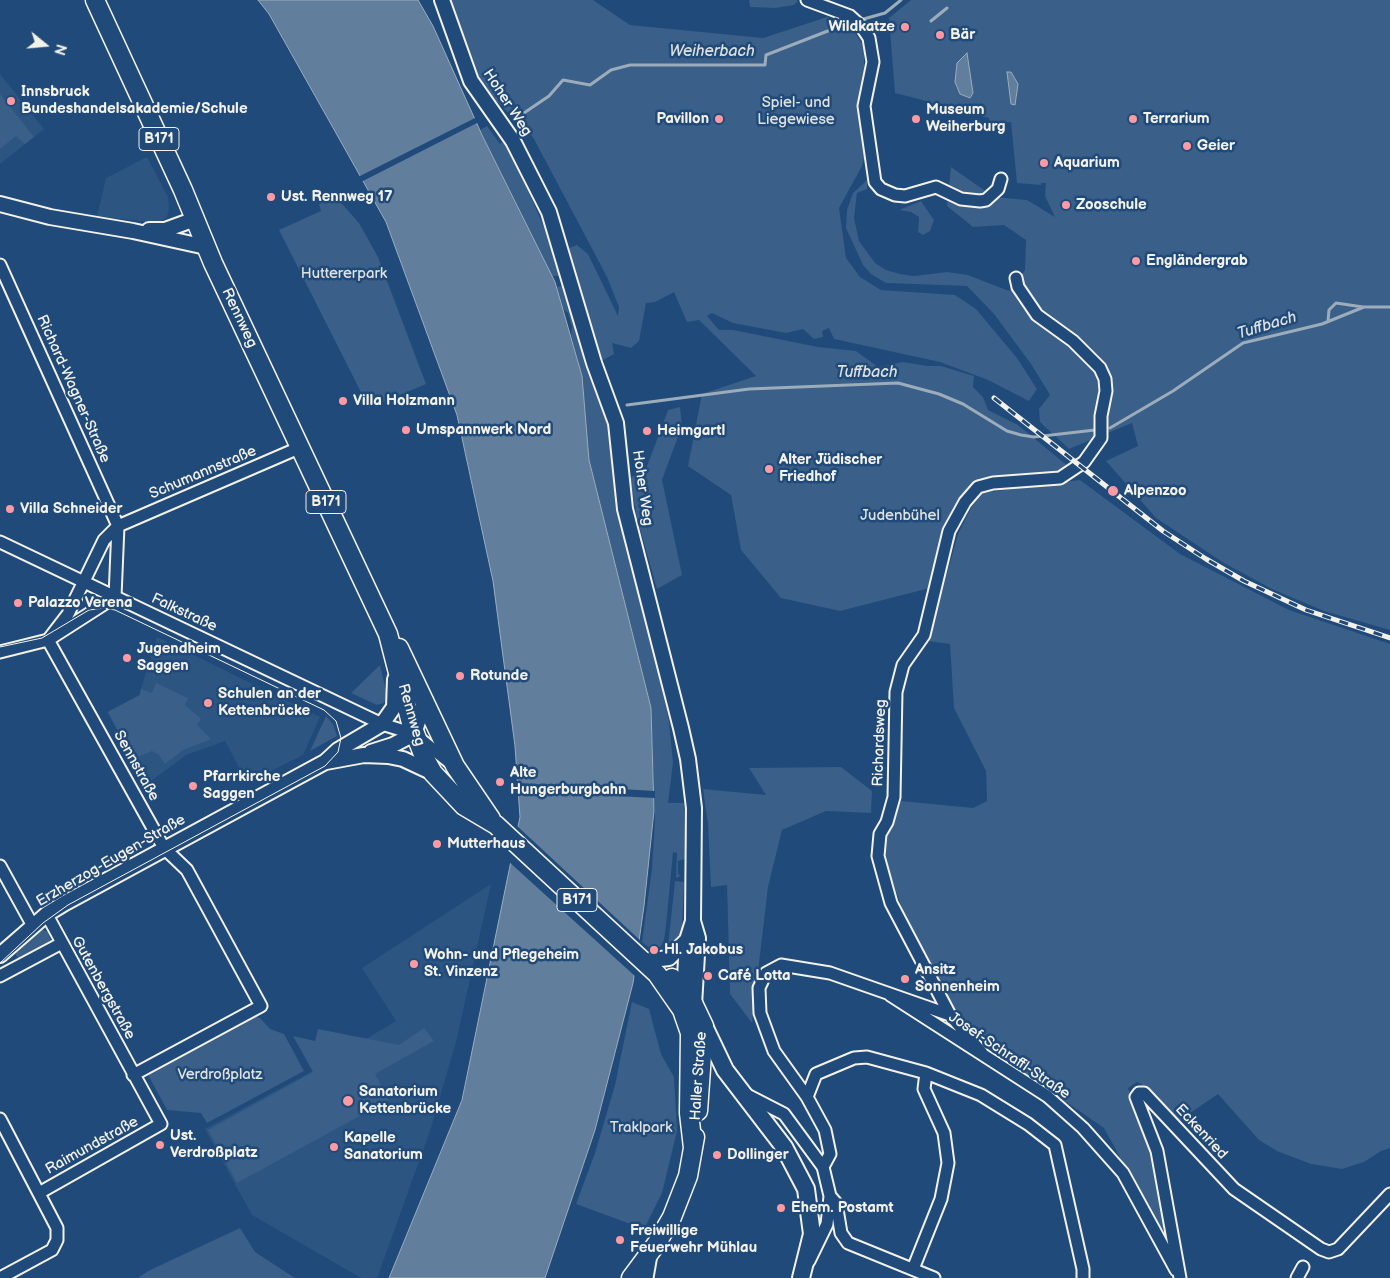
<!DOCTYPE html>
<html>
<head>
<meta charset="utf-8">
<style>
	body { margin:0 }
	#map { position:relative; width:1390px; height:1278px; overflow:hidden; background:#1f4a7a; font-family:"Balsamiq Sans",sans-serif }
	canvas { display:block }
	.north { position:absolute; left:20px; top:20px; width:50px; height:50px; -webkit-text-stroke:4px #1f4a7a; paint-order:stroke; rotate:107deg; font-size:14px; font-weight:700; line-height:20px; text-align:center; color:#f4f1e8 }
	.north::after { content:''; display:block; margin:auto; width:18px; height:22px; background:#f4f1e8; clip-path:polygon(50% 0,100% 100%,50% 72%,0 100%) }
</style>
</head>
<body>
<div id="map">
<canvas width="1390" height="1278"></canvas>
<div class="north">N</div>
</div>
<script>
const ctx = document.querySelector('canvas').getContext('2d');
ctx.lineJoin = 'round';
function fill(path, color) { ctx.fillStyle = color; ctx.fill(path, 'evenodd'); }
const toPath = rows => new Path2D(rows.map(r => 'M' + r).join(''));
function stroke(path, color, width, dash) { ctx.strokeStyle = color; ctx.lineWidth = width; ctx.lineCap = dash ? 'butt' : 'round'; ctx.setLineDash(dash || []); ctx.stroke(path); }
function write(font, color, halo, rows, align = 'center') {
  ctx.font = font + ' "Balsamiq Sans",sans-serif'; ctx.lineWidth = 5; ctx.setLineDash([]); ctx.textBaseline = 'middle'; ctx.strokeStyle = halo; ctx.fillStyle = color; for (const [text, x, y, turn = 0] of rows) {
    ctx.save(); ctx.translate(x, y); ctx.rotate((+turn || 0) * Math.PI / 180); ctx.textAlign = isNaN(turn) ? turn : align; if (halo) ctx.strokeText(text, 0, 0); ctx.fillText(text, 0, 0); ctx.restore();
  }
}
const built = toPath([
	[0,74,44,129,0,164],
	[147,157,168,197,169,209,167,217,158,223,97,216,106,178],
	[157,637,320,717,303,755,247,783,225,741,186,755,147,784,107,712,139,695],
	[491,884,456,1042,429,1134,377,1278,361,1278,252,1215,205,1129,309,1073,396,1021,362,968]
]);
const green = toPath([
	[449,0,593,0,630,25,763,38,827,17,851,27,864,46,864,67,858,100,865,155,862,166,839,208,846,258,860,277,881,290,955,295,976,309,1017,358,1037,389,1029,401,988,380,940,362,834,339,829,328,822,331,823,337,814,339,803,329,786,333,733,323,712,313,707,316,719,330,733,330,818,347,856,351,878,367,903,362,927,366,941,366,974,376,973,387,983,397,988,410,1018,425,1069,467,1059,474,966,493,934,587,840,611,781,598,741,550,731,495,688,466,702,394,756,376,699,320,687,322,674,292,655,302,646,303,639,341,631,348,612,343,614,354,601,361,569,248,577,245,588,254,618,316,619,307,607,277,534,139,521,122,519,123,491,96,478,75],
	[749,0,796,0,798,1,794,5,775,8,750,7],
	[911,0,1390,0,1390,630,1324,611,1272,589,1224,563,1156,518,1106,461,1138,446,1132,423,1069,449,1040,422,1039,409,1050,395,1031,364,994,314,967,286,886,283,871,274,863,265,846,228,847,210,853,193,867,180,867,189,857,193,854,218,859,241,875,263,886,270,900,274,914,276,947,272,968,275,1009,291,1025,270,1026,240,1004,225,973,227,947,206,951,167,994,197,1027,200,1055,217,1045,196,1046,183,1041,183,1041,185,1017,183,1011,122,990,124,989,118,950,108,930,106,930,102,895,93,889,18],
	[0,94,34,137,25,144,16,136,0,149],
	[487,126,500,144,504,141,512,155,545,229,561,276,552,276,480,130],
	[336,197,359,223,378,257,426,384,369,408,279,230,321,211,319,204],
	[921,201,934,220,930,231,923,235,918,232,919,217,911,212,899,210],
	[564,285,585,366,607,420,611,436,616,508,634,564,669,721,673,763,668,803,686,803,685,859,678,861,678,874,681,876,676,878,677,853,673,852,666,926,664,940,661,946,656,949,649,948,642,942,652,869,655,820,651,708,589,460,582,376,571,335,572,327,568,313,563,309,557,287],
	[680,407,682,426,662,480,682,575,657,589,637,518,630,478,646,469,668,410],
	[1080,480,1180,554,1289,610,1390,644,1390,1148,1381,1151,1364,1162,1342,1169,1311,1164,1277,1151,1259,1140,1218,1094,1177,1122,1150,1089,1137,1082,1128,1088,1148,1143,1164,1228,1160,1230,1104,1128,973,1038,919,953,884,859,884,840,901,801,973,808,987,801,986,771,954,708,950,644,928,641,958,534,971,508,982,493],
	[380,665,387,695,384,703,377,705,351,693],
	[156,683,188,698,185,705,201,719,197,725,211,739,183,750,165,764,158,754,152,751,133,759,108,712,140,695,141,689,152,693],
	[326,716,333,724,337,736,310,751],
	[841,767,872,791,871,813,826,811,782,830,768,887,752,1023,730,994,727,885,711,887,708,824,703,789,766,795,749,768],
	[675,881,684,882,682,930,680,940,672,951,668,946],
	[42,930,47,931,52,943,26,955,21,962,15,954],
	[632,1002,649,1009,661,1054,674,1077,677,1131,662,1193,644,1229,576,1204,595,1153,615,1085],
	[254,1016,260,1018,270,1029,284,1034,304,1071,207,1123,201,1113,167,1110,147,1073],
	[424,1028,434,1041,375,1074,389,1100,237,1183,208,1130,313,1072,293,1036,315,1041,318,1029,399,1045],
	[240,1228,255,1252,295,1278,138,1278,148,1271]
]);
const water = toPath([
	[258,0,418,0,433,26,482,135,555,282,582,376,589,460,651,708,654,811,644,906,633,983,595,1130,545,1278,389,1278,462,1100,520,817,515,746,493,581,457,415,386,222,269,14,258,0],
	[967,53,973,93,970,98,960,94,955,82,957,63,967,53],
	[1007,72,1011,72,1018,84,1015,105,1011,104,1007,72]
]);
const pier = toPath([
	[477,117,479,122,361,182,358,177],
	[516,783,655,791,655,798,515,791],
	[516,825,642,942,636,977,508,861]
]);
const stream = toPath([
	[860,20,885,13,901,0],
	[931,21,947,8],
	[521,115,549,96,563,80,590,85,611,70,630,65,765,65,766,55,851,22],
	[1328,321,1329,310,1336,303,1363,307],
	[627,405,749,389,898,383,939,394,963,404,1007,431,1021,435,1034,437,1095,430],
	[1110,428,1173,391,1243,343,1322,324,1364,307,1390,307]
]);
const minor = toPath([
	[807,0,850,16,861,26,869,38,873,62,864,106,875,182,881,189,895,195,905,196,936,187,961,199,980,201,986,200,998,189,1001,179],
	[0,265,118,526,115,597],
	[0,542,382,724,414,734,449,762],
	[48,640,164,848,187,870,261,1006,133,1075],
	[48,640,68,614,104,540,118,526,301,447],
	[0,652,48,640,115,597],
	[0,866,33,926],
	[0,976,62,943],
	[890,995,1047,1096,1083,1128,1123,1173,1176,1270],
	[982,1053,950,1015,891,903,878,856,880,834,887,822,894,797,896,692,903,665,924,635,949,531,965,502,978,487,993,483,1060,478,1084,462,1101,438,1101,416,1106,391,1105,379,1100,368,1073,341,1037,315,1018,287,1016,278],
	[747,1095,784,1114,823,1167,830,1196,827,1224,809,1261],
	[807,1097,816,1074,854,1058,867,1057,926,1073,981,1095,1028,1124,1055,1145,1083,1269,1083,1278],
	[0,1119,57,1228,57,1240,52,1250,0,1278],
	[823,1167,830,1154,825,1130,807,1097,774,1051,760,1013,759,988,766,973,781,965,830,973,950,1015],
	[39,1193,161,1124,47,915],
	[830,1196,836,1203,841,1233,848,1243,934,1278],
	[913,1269,941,1199,948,1163,944,1133,924,1089,926,1073],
	[647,1278,651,1255],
	[1180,1278,1157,1151,1136,1097,1139,1093,1144,1093,1234,1189,1321,1249,1329,1252,1338,1249,1390,1194],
	[1297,1278,1303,1267]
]);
const tertiary = toPath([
	[442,0,471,81,513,141,549,212,594,363,616,423,625,509,681,728,688,759,694,808,693,921,687,940,684,997],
	[0,204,50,217,133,231,206,247],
	[149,230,165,230,195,219],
	[371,752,393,745,414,734,425,700],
	[326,762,364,755,388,756,403,759,433,773],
	[693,921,698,938,694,1005],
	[0,955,47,914,65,903,325,762,338,750,382,724,394,707,395,679],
	[643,961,669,958,687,940]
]);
const secondary = toPath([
	[704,1026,725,1070,784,1147,806,1189,812,1234,801,1278]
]);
const primary = toPath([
	[95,0,183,190,213,263,388,634,411,723,424,757,433,773,464,806,496,825,657,974,673,997,682,1010,690,1033,689,1113,693,1148],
	[399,648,455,766,491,819],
	[672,978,694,1005,704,1026,698,1111],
	[631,1278,657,1243,672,1217,688,1176,695,1137]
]);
const tram = toPath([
	[0,647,42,638,89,610,104,608,115,610,324,710,336,721,341,738,338,752,325,766,68,905,43,923,0,963]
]);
const rail = toPath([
	[994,398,1163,531,1206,559,1244,581,1306,610,1390,638]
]);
const markers = [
	[905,27,5,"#ff9aa2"],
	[940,35,5,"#ff9aa2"],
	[11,101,5,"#ff9aa2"],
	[719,119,5,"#ff9aa2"],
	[916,119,5,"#ff9aa2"],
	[1133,119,5,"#ff9aa2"],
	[1187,146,5,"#ff9aa2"],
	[1044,163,5,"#ff9aa2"],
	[271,197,5,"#ff9aa2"],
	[1066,205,5,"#ff9aa2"],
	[1136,261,5,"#ff9aa2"],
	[343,401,5,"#ff9aa2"],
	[406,430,5,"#ff9aa2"],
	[647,431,5,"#ff9aa2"],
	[769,469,5,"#ff9aa2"],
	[1113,491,6,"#ff9aa2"],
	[10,509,5,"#ff9aa2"],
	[18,603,5,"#ff9aa2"],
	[127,658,5,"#ff9aa2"],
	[460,676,5,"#ff9aa2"],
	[208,703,5,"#ff9aa2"],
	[500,782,5,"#ff9aa2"],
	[193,786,5,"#ff9aa2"],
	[437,844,5,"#ff9aa2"],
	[654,950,5,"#ff9aa2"],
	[414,964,5,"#ff9aa2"],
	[708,976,5,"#ff9aa2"],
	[905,979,5,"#ff9aa2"],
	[348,1101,6,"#ff9aa2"],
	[160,1145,5,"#ff9aa2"],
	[334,1147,5,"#ff9aa2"],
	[717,1155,5,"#ff9aa2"],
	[781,1208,5,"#ff9aa2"],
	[620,1240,5,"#ff9aa2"]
];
const shields = [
	[159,139,40],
	[326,502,40],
	[577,900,40]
];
const shieldNames = [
	["B171",159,139],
	["B171",326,502],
	["B171",577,900]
];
const poiNames = [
	["Wildkatze",895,27,"right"],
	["Bär",950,35],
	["Innsbruck",21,92],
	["Bundeshandelsakademie/Schule",21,109],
	["Museum",926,110],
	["Weiherburg",926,127],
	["Pavillon",709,119,"right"],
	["Terrarium",1143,119],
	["Geier",1197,146],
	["Aquarium",1054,163],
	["Ust. Rennweg 17",281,197],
	["Zooschule",1076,205],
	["Engländergrab",1146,261],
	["Villa Holzmann",353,401],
	["Umspannwerk Nord",416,430],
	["Heimgartl",657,431],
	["Alter Jüdischer",779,460],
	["Friedhof",779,477],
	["Alpenzoo",1124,491],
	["Villa Schneider",20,509],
	["Palazzo Verena",28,603],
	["Jugendheim",137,649],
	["Saggen",137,666],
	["Rotunde",470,676],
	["Schulen an der",218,694],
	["Kettenbrücke",218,711],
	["Alte",510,773],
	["Hungerburgbahn",510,790],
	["Pfarrkirche",203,777],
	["Saggen",203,794],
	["Mutterhaus",447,844],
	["Hl. Jakobus",664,950],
	["Wohn- und Pflegeheim",424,955],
	["St. Vinzenz",424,972],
	["Ansitz",915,970],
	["Sonnenheim",915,987],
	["Café Lotta",718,976],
	["Sanatorium",359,1092],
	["Kettenbrücke",359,1109],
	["Ust.",170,1136],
	["Verdroßplatz",170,1153],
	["Kapelle",344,1138],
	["Sanatorium",344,1155],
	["Dollinger",727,1155],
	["Ehem. Postamt",791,1208],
	["Freiwillige",630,1231],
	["Feuerwehr Mühlau",630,1248]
];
const streetNames = [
	["Hoher Weg",507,103,57],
	["Rennweg",239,318,65],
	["Richard-Wagner-Straße",73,389,66],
	["Schumannstraße",203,473,-23],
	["Hoher Weg",642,488,82],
	["Falkstraße",184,613,25],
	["Rennweg",411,715,74],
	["Richardsweg",880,743,-88],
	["Sennstraße",136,766,61],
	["Erzherzog-Eugen-Straße",111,861,-30],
	["Gutenbergstraße",103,988,61],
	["Josef-Schraffl-Straße",1009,1056,34],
	["Haller Straße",699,1076,-86],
	["Eckenried",1201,1132,47],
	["Raimundstraße",92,1146,-29]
];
const parkNames = [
	["Spiel- und",796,103],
	["Liegewiese",796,120],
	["Huttererpark",344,274],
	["Judenbühel",900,516],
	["Verdroßplatz",220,1075],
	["Traklpark",641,1128]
];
const waterNames = [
	["Weiherbach",712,52],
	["Tuffbach",1267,326,-17],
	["Tuffbach",867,373]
];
fill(built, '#2d5581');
fill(green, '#3a5f88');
fill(water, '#627e9d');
stroke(water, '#9cacbb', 1);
fill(pier, '#1f4a7a');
stroke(stream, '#9cacbb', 3);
stroke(minor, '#f4f1e8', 15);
stroke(tertiary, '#f4f1e8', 18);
stroke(secondary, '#f4f1e8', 20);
stroke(primary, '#f4f1e8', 21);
stroke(minor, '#1f4a7a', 11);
stroke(tertiary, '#1f4a7a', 14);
stroke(secondary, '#1f4a7a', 16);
stroke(primary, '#1f4a7a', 18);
stroke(tram, '#f4f1e8', 1);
stroke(rail, '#f4f1e8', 5);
stroke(rail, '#1f4a7a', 3, [9]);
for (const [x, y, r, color] of markers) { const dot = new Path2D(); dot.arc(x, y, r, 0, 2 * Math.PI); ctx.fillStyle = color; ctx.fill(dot); stroke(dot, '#1f4a7a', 2); }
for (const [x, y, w] of shields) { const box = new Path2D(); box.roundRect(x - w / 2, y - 11.5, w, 23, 4); ctx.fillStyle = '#1f4a7a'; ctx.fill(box); stroke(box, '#f4f1e8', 1); }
write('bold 14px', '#f4f1e8', null, shieldNames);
write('bold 15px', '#f4f1e8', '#1f4a7a', poiNames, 'left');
write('15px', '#f4f1e8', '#1f4a7a', streetNames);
write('15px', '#e1e2de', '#1f4a7a', parkNames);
write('italic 16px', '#dee0dd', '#1f4a7a', waterNames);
</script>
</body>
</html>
